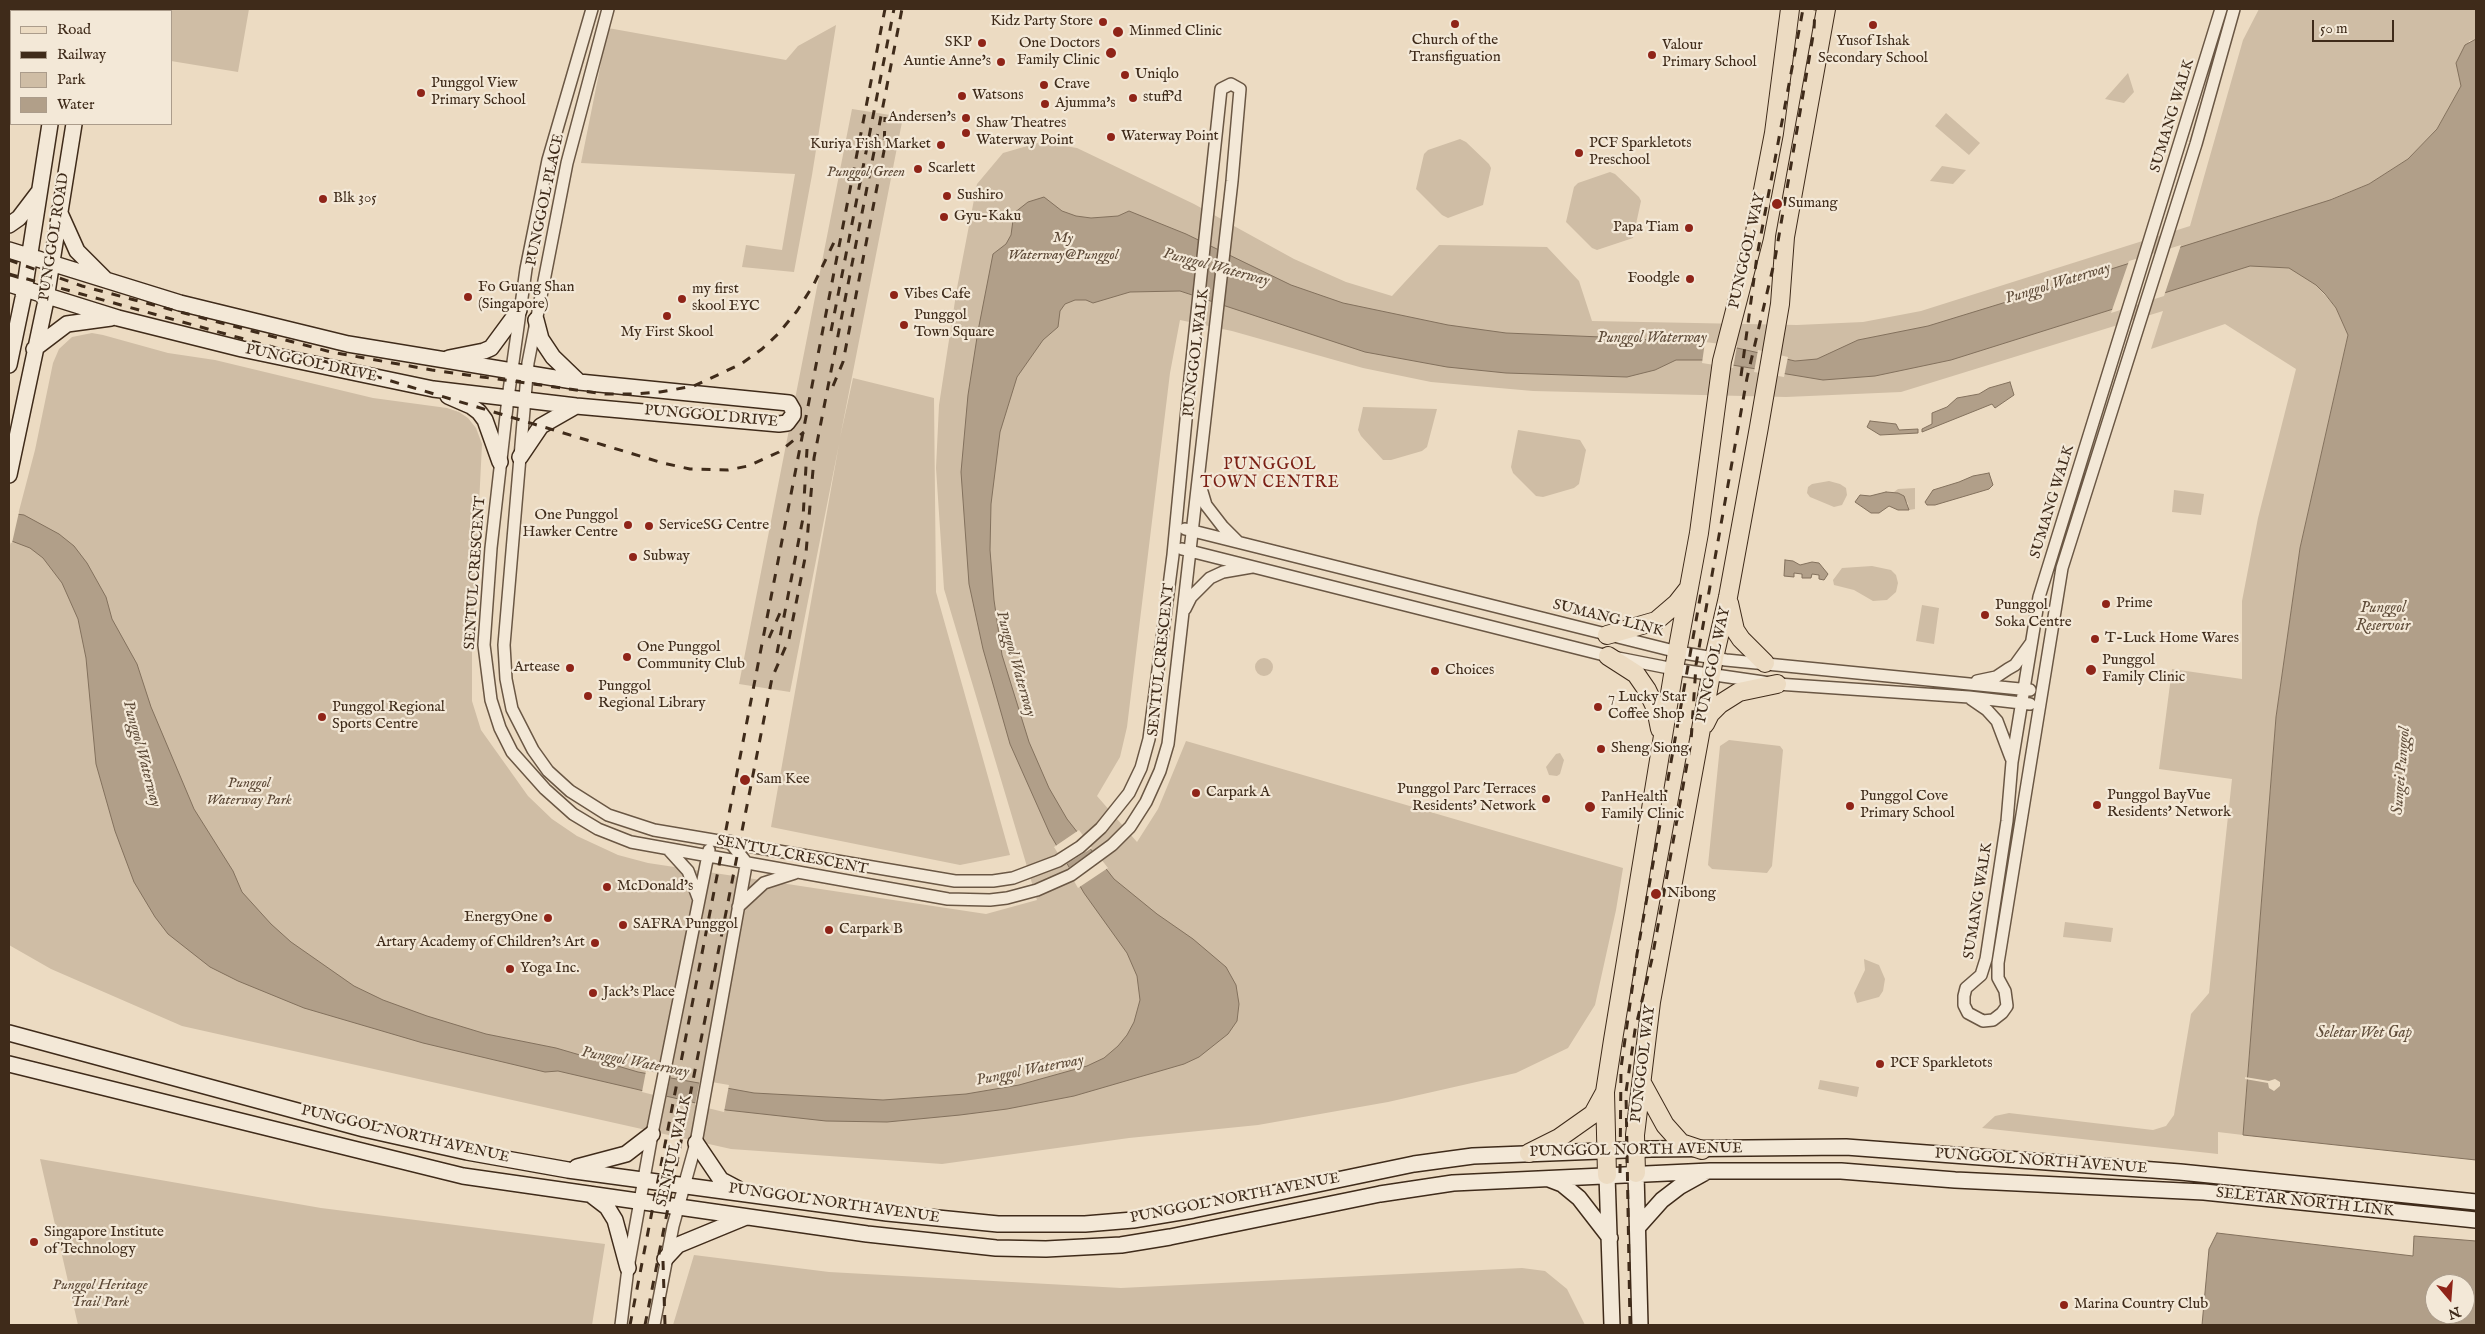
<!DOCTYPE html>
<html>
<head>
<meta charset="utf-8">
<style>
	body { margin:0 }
	#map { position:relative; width:2485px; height:1334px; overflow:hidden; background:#ecdbc2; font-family:"IM FELL English",serif }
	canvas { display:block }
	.frame { position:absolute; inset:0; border:10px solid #3f2b1a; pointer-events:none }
	.legend { position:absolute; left:10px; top:10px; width:162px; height:115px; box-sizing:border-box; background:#f3e8d7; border:1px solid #ab9c8b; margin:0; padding:6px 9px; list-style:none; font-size:15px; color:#3f2b1a }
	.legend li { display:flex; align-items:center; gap:10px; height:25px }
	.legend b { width:25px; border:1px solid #ab9c8b }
	.north { position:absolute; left:2425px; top:1274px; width:50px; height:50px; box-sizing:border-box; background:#f3e8d7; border:1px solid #ab9c8b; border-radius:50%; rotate:162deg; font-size:14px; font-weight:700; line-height:20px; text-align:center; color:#3f2b1a }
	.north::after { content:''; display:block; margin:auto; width:18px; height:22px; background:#8f2418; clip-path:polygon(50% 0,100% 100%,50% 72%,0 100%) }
	.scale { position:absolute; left:2312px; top:20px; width:82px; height:22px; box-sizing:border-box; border:2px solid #3f2b1a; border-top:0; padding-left:6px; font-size:15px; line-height:18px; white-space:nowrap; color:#3f2b1a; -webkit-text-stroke:4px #f3e8d7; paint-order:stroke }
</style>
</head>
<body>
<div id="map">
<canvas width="2485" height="1334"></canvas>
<div class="frame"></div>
<ul class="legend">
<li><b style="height:6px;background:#ecdbc2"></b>Road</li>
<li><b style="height:6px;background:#3f2b1a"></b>Railway</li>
<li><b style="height:14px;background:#cfbda5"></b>Park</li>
<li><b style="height:14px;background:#b19f89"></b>Water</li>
</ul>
<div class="north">N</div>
<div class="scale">50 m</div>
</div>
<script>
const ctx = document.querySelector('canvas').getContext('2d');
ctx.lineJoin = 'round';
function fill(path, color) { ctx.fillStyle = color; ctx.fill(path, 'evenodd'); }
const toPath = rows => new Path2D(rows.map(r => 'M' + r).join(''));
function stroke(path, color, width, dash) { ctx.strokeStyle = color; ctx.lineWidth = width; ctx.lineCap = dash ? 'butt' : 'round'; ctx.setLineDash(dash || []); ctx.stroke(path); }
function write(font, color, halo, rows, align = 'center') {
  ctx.font = font + ' "IM FELL English",serif'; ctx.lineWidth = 4.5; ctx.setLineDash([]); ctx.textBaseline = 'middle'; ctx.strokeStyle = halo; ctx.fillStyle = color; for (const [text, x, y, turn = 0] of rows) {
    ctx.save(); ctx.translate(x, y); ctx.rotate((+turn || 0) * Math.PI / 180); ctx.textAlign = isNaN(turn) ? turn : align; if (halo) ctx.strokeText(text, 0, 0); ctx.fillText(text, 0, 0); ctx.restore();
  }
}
const green = toPath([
	[165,9,249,9,238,72,171,61,171,11,165,11],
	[2259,9,2476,9,2476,39,2469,41,2461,86,2437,129,2408,159,2369,184,2331,199,2316,285,2336,308,2348,335,2300,548,2276,717,2243,1135,2218,1132,2218,1154,1982,1128,1995,1116,2009,1113,2153,1130,2166,1126,2174,1115,2191,1014,2209,993,2232,779,2159,769,2172,669,2242,679,2242,601,2258,518,2296,369,2225,324,2151,349,2163,311,1901,392,1786,397,1533,391,1431,382,1363,368,1232,331,1180,320,1170,373,1127,727,1120,757,1097,796,1137,842,1158,809,1186,741,1623,868,1616,910,1595,1005,1568,1048,1516,1073,1388,1102,1258,1125,1129,1138,942,1164,731,1149,182,1026,51,969,9,945,9,549,35,450,53,363,59,349,72,337,92,333,103,335,168,353,215,360,373,398,447,408,459,412,468,418,476,428,482,444,472,645,472,701,481,730,528,796,552,819,577,836,618,855,648,863,986,914,1037,900,944,589,936,468,939,405,957,288,977,184,1003,153,1041,142,1077,148,1194,204,1294,259,1346,282,1392,296,1439,245,1547,247,1579,281,1592,321,1797,325,1863,322,1921,311,2190,226,2243,40],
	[836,25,812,175,794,272,742,267,746,245,782,250,795,174,581,163,608,28,786,60,798,46],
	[2128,73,2134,92,2124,103,2105,99],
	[852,109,903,117,840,438,853,378,934,398,936,592,1010,855,960,865,771,827,839,444,790,692,739,684],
	[1946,113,1980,143,1969,155,1935,126],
	[1460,139,1466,142,1489,164,1491,168,1483,205,1448,218,1442,215,1416,189,1424,154,1428,150],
	[1942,166,1966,170,1953,184,1930,181],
	[1610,172,1615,174,1639,197,1641,201,1633,238,1597,250,1592,248,1566,222,1574,187,1578,183],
	[1363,407,1437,409,1427,447,1422,451,1391,460,1383,460,1361,436,1358,430],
	[1518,430,1580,440,1586,450,1579,484,1574,488,1543,497,1536,496,1513,473,1511,467],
	[1829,481,1840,484,1846,488,1847,495,1842,505,1834,507,1810,497,1807,493,1808,487,1812,484],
	[1915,488,1915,509,1909,510,1908,503,1898,493,1894,492,1898,489],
	[2174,490,2204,494,2201,515,2172,512],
	[1872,566,1891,570,1896,575,1898,583,1896,592,1887,600,1873,601,1854,590,1834,585,1833,580,1842,568],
	[1922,605,1939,608,1934,644,1916,641],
	'1255 667a9 9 0 1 1 18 0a9 9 0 1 1-18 0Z',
	[1729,740,1780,746,1783,750,1772,866,1767,873,1712,869,1708,865,1720,746],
	[1560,753,1564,760,1560,774,1557,776,1549,775,1546,767,1556,754],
	[2065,922,2113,928,2111,942,2063,937],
	[1864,959,1879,965,1885,979,1883,991,1879,997,1857,1003,1854,993,1865,970],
	[1820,1080,1859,1087,1857,1097,1818,1089],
	[40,1159,321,1208,605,1244,592,1325,78,1325],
	[694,1255,829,1272,1121,1288,1522,1268,1545,1271,1567,1289,1585,1325,673,1325]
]);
const water = toPath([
	[2476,39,2476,1160,2243,1135,2276,717,2300,548,2348,335,2336,308,2325,294,2316,285,2289,268,2250,266,1951,360,1875,376,1823,380,1702,360,1676,360,1655,370,1627,377,1506,373,1447,367,1365,352,1180,291,1130,292,1093,303,1086,300,1075,300,1065,304,1060,311,1058,327,1043,340,1017,377,1000,432,991,504,990,550,994,600,1002,655,1029,742,1049,788,1067,819,1114,879,1157,914,1193,939,1226,967,1236,985,1239,1004,1237,1021,1228,1034,1199,1057,1184,1064,1074,1096,1007,1109,960,1115,887,1122,826,1121,726,1110,558,1071,545,1072,423,1043,304,1008,238,981,210,967,168,934,155,917,134,882,115,831,96,764,86,658,78,619,62,583,43,558,30,548,9,540,9,513,24,515,59,534,74,546,87,563,106,597,112,619,137,664,151,707,194,809,233,871,242,892,271,924,291,942,354,986,383,1000,427,1016,486,1034,556,1048,638,1072,754,1093,883,1100,966,1094,1019,1085,1087,1066,1104,1058,1118,1046,1127,1035,1134,1022,1140,1000,1137,976,1127,953,1084,893,1050,834,1010,744,983,649,969,584,961,472,968,395,978,331,993,254,1006,244,1011,235,1014,213,1028,202,1044,197,1062,211,1076,216,1091,218,1118,216,1129,211,1186,234,1291,285,1343,303,1448,325,1506,333,1625,338,1728,346,1795,361,1817,359,1858,340,1928,326,2016,299,2330,200,2369,184,2408,159,2437,129,2461,86,2456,63,2465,45,2476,39],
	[2010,382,2014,395,1995,408,1992,404,1922,432,1922,429,1932,424,1932,413,1947,407,1957,398,1979,394,1989,388,2010,382],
	[1870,421,1896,424,1899,430,1918,429,1918,433,1880,435,1867,427,1870,421],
	[1989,473,1993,485,1989,489,1935,505,1927,505,1925,502,1933,490,1959,482,1973,476,1989,473],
	[1886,492,1898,493,1904,496,1909,510,1898,510,1889,506,1879,513,1871,513,1855,502,1860,495,1870,496,1886,492],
	[1785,560,1793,561,1800,565,1812,562,1819,563,1828,574,1824,580,1819,579,1819,575,1812,574,1811,578,1802,578,1802,574,1794,573,1794,577,1784,576,1785,560],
	[2217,1233,2413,1256,2414,1236,2476,1241,2476,1325,2202,1325,2209,1249,2217,1233],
	[2435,1284,2465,1284,2465,1314,2435,1314,2435,1284]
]);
const pier = toPath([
	[2181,245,2164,296,2111,313,2129,261],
	[1705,342,1737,346,1733,368,1702,363],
	[1758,350,1788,357,1784,377,1754,372],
	[9,511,19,512,12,543,9,542],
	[1079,830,1092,848,1065,865,1054,847],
	[1094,850,1108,868,1078,888,1067,869],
	[646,1071,671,1075,666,1098,642,1092],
	[2245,1077,2269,1081,2275,1079,2280,1082,2280,1086,2274,1091,2269,1088,2268,1083,2245,1079],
	[700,1080,729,1085,724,1112,695,1105]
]);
const street = toPath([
	[592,9,548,160,526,269,508,398,491,548,484,645,491,700,500,728,512,752,545,789,573,814,598,829,631,842,948,899,990,900,1007,898,1037,890,1071,875,1112,845,1130,827,1146,802,1160,771,1168,744,1232,181,1240,89,1231,84,1221,89,1190,378,1173,555,1149,739,1141,768,1129,793,1101,828,1080,847,1058,861,1013,878,993,881,955,881,654,830,608,815,570,791,548,771,533,750,512,709,506,679,504,645,528,363,567,163,608,9],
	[2221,9,2039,597,2012,762,2007,821,1986,959,1981,975,1966,988,1964,996,1964,1005,1968,1013,1983,1021,1993,1020,2002,1013,2007,1006,2005,991,1998,978,1998,963,2062,568,2196,144,2234,9],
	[1200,485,1206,505,1223,527,1238,542],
	[1185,529,1678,652,1726,660,2030,690],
	[1182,549,1608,656,1674,669,1777,684,1969,697,2030,704],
	[1185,609,1191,597,1210,578,1223,572,1252,567],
	[1977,681,1996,677,2008,669,2015,665,2031,643],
	[1971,699,1987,710,1997,721,2011,758],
	[668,849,688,871,699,900],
	[738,907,764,883,795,873],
	[621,1325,628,1268,652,1134,709,850],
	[654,1325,673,1226,696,1143,745,871,746,862,729,841]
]);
const secondary = toPath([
	[68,11,68,9],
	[93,11,94,9],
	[59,211,77,251,105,279],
	[9,225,19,218,38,193],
	[9,250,180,303,348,344,579,382,789,403,793,410,793,415,787,423,779,424,576,406,433,389,242,349,118,318,9,284],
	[536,320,541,339,553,357,579,382],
	[34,349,67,324,111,318],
	[449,358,484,351,491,348,519,310],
	[9,365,23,298,50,124],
	[448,396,471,406,479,412,485,420,500,462],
	[520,457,541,426,576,406],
	[9,475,45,305,74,124],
	[9,1033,364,1129,467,1152,568,1170,887,1213,998,1224,1085,1224,1133,1220,1193,1210,1414,1164,1473,1156,1651,1149,1846,1147,2180,1172,2476,1202],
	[9,1064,463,1176,867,1234,996,1248,1046,1249,1121,1245,1170,1237,1380,1194,1453,1183,1710,1171,1841,1171,1955,1180,2204,1192,2476,1220],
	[696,1143,721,1180,738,1189],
	[577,1167,626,1154,652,1134],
	[1636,1173,1640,1325],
	[1607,1175,1612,1325],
	[1549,1179,1562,1184,1579,1198,1610,1238],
	[590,1194,607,1207,615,1220,628,1268],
	[1637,1228,1662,1200,1679,1187,1706,1172],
	[665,1259,678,1245,746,1217]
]);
const primary = toPath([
	[1729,603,1735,630,1741,639,1765,663],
	[1607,635,1656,621,1677,603,1688,589],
	[1608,656,1636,674,1647,690,1656,709,1660,729],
	[1705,724,1710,714,1720,704,1739,692,1777,684],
	[1642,1083,1665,1125,1681,1143,1702,1150],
	[1529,1153,1559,1138,1593,1114,1605,1092],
	[1636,1173,1635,1135,1651,1002,1714,658,1728,597,1759,427,1780,304,1785,237,1826,9],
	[1607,1175,1605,1092,1613,1040,1674,669,1699,533,1722,361,1754,237,1774,133,1790,9]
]);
const rail = toPath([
	[9,260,82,286,331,352,432,370,605,394,636,394,660,392,694,386,741,364,762,349,778,334,797,311,814,284,836,238],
	[9,274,338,365,663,463,690,469,728,470,748,466,779,452,804,432],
	[831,331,894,9],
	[1741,376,1757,256,1803,9],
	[833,386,843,362,884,151,885,117],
	[769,638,783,606],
	[777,653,803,518,807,449],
	[1620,1173,1621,1068,1637,954,1702,587],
	[663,1261,665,1325],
	[630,1325,885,9],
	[645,1325,772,678,789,639,806,553,814,458,902,9],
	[1630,1325,1626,1092,1635,1030,1652,959,1691,742,1696,665,1747,378,1775,259,1814,30,1815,9]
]);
const markers = [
	[1103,22,5,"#8f2418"],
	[1455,24,5,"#8f2418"],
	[1873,25,5,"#8f2418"],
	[1118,32,6,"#8f2418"],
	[982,43,5,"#8f2418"],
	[1111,53,6,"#8f2418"],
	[1652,55,5,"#8f2418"],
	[1001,62,5,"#8f2418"],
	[1125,75,5,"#8f2418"],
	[1044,85,5,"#8f2418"],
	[421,93,5,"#8f2418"],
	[962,96,5,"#8f2418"],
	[1133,98,5,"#8f2418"],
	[1045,104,5,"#8f2418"],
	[966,118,5,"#8f2418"],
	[966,133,5,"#8f2418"],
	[1111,137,5,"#8f2418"],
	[941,145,5,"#8f2418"],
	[1579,153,5,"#8f2418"],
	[918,169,5,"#8f2418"],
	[947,196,5,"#8f2418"],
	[323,199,5,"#8f2418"],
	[1777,204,6,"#8f2418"],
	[944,217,5,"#8f2418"],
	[1689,228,5,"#8f2418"],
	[1690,279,5,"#8f2418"],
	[894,295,5,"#8f2418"],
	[468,297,5,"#8f2418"],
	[682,299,5,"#8f2418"],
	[667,316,5,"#8f2418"],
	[904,325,5,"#8f2418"],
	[628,525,5,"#8f2418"],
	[649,526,5,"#8f2418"],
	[633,557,5,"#8f2418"],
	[2106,604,5,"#8f2418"],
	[1985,615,5,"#8f2418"],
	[2095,639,5,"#8f2418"],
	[627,657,5,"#8f2418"],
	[570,668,5,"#8f2418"],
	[2091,670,6,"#8f2418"],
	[1435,671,5,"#8f2418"],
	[588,696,5,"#8f2418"],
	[1598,707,5,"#8f2418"],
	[322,717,5,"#8f2418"],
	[1601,749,5,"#8f2418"],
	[745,780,6,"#8f2418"],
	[1196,793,5,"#8f2418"],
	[1546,799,5,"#8f2418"],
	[2097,805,5,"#8f2418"],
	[1850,806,5,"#8f2418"],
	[1590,807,6,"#8f2418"],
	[607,887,5,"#8f2418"],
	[1656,894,6,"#8f2418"],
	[548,918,5,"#8f2418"],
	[623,925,5,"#8f2418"],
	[829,930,5,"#8f2418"],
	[595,943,5,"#8f2418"],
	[510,969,5,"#8f2418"],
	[593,993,5,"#8f2418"],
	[1880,1064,5,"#8f2418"],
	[34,1242,5,"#8f2418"],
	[2064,1305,5,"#8f2418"]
];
const poiNames = [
	["Kidz Party Store",1093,22,"right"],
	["Minmed Clinic",1129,32],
	["Church of the",1455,41,"center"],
	["Transfiguation",1455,58,"center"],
	["Yusof Ishak",1873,42,"center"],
	["Secondary School",1873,59,"center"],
	["SKP",972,43,"right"],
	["One Doctors",1100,44,"right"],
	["Family Clinic",1100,61,"right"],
	["Valour",1662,46],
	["Primary School",1662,63],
	["Auntie Anne's",991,62,"right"],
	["Uniqlo",1135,75],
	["Punggol View",431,84],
	["Primary School",431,101],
	["Crave",1054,85],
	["Watsons",972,96],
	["stuff'd",1143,98],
	["Ajumma's",1055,104],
	["Andersen's",956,118,"right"],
	["Shaw Theatres",976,124],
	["Waterway Point",976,141],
	["Waterway Point",1121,137],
	["PCF Sparkletots",1589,144],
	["Preschool",1589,161],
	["Kuriya Fish Market",931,145,"right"],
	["Scarlett",928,169],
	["Sushiro",957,196],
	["Blk 305",333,199],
	["Sumang",1788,204],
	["Gyu-Kaku",954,217],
	["Papa Tiam",1679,228,"right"],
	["Foodgle",1680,279,"right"],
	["Fo Guang Shan",478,288],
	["(Singapore)",478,305],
	["my first",692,290],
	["skool EYC",692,307],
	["Vibes Cafe",904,295],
	["Punggol",914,316],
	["Town Square",914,333],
	["My First Skool",667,333,"center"],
	["One Punggol",618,516,"right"],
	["Hawker Centre",618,533,"right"],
	["ServiceSG Centre",659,526],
	["Subway",643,557],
	["Prime",2116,604],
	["Punggol",1995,606],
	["Soka Centre",1995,623],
	["T-Luck Home Wares",2105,639],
	["One Punggol",637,648],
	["Community Club",637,665],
	["Punggol",2102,661],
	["Family Clinic",2102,678],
	["Artease",560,668,"right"],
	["Choices",1445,671],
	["Punggol",598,687],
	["Regional Library",598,704],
	["7 Lucky Star",1608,698],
	["Coffee Shop",1608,715],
	["Punggol Regional",332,708],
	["Sports Centre",332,725],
	["Sheng Siong",1611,749],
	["Sam Kee",756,780],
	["Punggol Parc Terraces",1536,790,"right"],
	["Residents' Network",1536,807,"right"],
	["Carpark A",1206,793],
	["Punggol BayVue",2107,796],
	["Residents' Network",2107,813],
	["Punggol Cove",1860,797],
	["Primary School",1860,814],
	["PanHealth",1601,798],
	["Family Clinic",1601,815],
	["McDonald's",617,887],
	["Nibong",1667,894],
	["EnergyOne",538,918,"right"],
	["SAFRA Punggol",633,925],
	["Carpark B",839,930],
	["Artary Academy of Children's Art",585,943,"right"],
	["Yoga Inc.",520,969],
	["Jack's Place",603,993],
	["PCF Sparkletots",1890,1064],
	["Singapore Institute",44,1233],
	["of Technology",44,1250],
	["Marina Country Club",2074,1305]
];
const streetNames = [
	["SUMANG WALK",2173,116,-73],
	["PUNGGOL PLACE",546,200,-78],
	["PUNGGOL ROAD",55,237,-81],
	["PUNGGOL WAY",1748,251,-77],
	["PUNGGOL WALK",1197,353,-83],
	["PUNGGOL DRIVE",311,364,12],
	["PUNGGOL DRIVE",711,417,5],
	["SUMANG WALK",2053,502,-73],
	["SENTUL CRESCENT",476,573,-86],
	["SUMANG LINK",1608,619,14],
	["SENTUL CRESCENT",1162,660,-84],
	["PUNGGOL WAY",1714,665,-78],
	["SENTUL CRESCENT",792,856,11],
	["SUMANG WALK",1979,901,-81],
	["PUNGGOL WAY",1644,1064,-83],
	["PUNGGOL NORTH AVENUE",405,1135,13],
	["SENTUL WALK",675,1151,-77],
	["PUNGGOL NORTH AVENUE",1636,1151,-1],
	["PUNGGOL NORTH AVENUE",2041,1162,4],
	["PUNGGOL NORTH AVENUE",1235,1199,-11],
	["SELETAR NORTH LINK",2305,1203,6],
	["PUNGGOL NORTH AVENUE",834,1204,8]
];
const parkNames = [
	["Punggol Green",866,173],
	["My",1063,239],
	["Waterway@Punggol",1063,256],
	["Punggol",249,784],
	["Waterway Park",249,801],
	["Punggol Heritage",100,1286],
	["Trail Park",100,1303]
];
const waterNames = [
	["Punggol Waterway",1216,268,15],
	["Punggol Waterway",2058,284,-17],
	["Punggol Waterway",1652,339],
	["Punggol",2383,609],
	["Reservoir",2383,627],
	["Punggol Waterway",1015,664,74],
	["Punggol Waterway",141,754,75],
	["Sungei Punggol",2402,771,-85],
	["Seletar Wet Gap",2364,1034],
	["Punggol Waterway",635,1063,11],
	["Punggol Waterway",1030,1071,-11]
];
const neighbourhoodNames = [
	["PUNGGOL",1270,466],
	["TOWN CENTRE",1270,484]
];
fill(green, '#cfbda5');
fill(water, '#b19f89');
stroke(water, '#83715d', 1);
fill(pier, '#ecdbc2');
stroke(street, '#6a5744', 14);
stroke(secondary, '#3f2b1a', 18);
stroke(primary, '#3f2b1a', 20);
stroke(street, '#f3e8d7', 11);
stroke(secondary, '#f3e8d7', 15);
stroke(primary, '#ecdbc2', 18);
stroke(rail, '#3f2b1a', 3, [9, 9]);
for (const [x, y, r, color] of markers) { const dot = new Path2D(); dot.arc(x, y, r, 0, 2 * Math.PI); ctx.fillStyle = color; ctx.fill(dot); stroke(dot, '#f3e8d7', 2); }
write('15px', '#3f2b1a', '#f3e8d7', poiNames, 'left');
write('15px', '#3f2b1a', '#f3e8d7', streetNames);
write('italic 15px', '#5c4836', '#f3e8d7', parkNames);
write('italic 16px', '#614e3b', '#f3e8d7', waterNames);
ctx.letterSpacing = '1px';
write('16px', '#7a1f14', '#f3e8d7', neighbourhoodNames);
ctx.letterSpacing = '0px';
</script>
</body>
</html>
